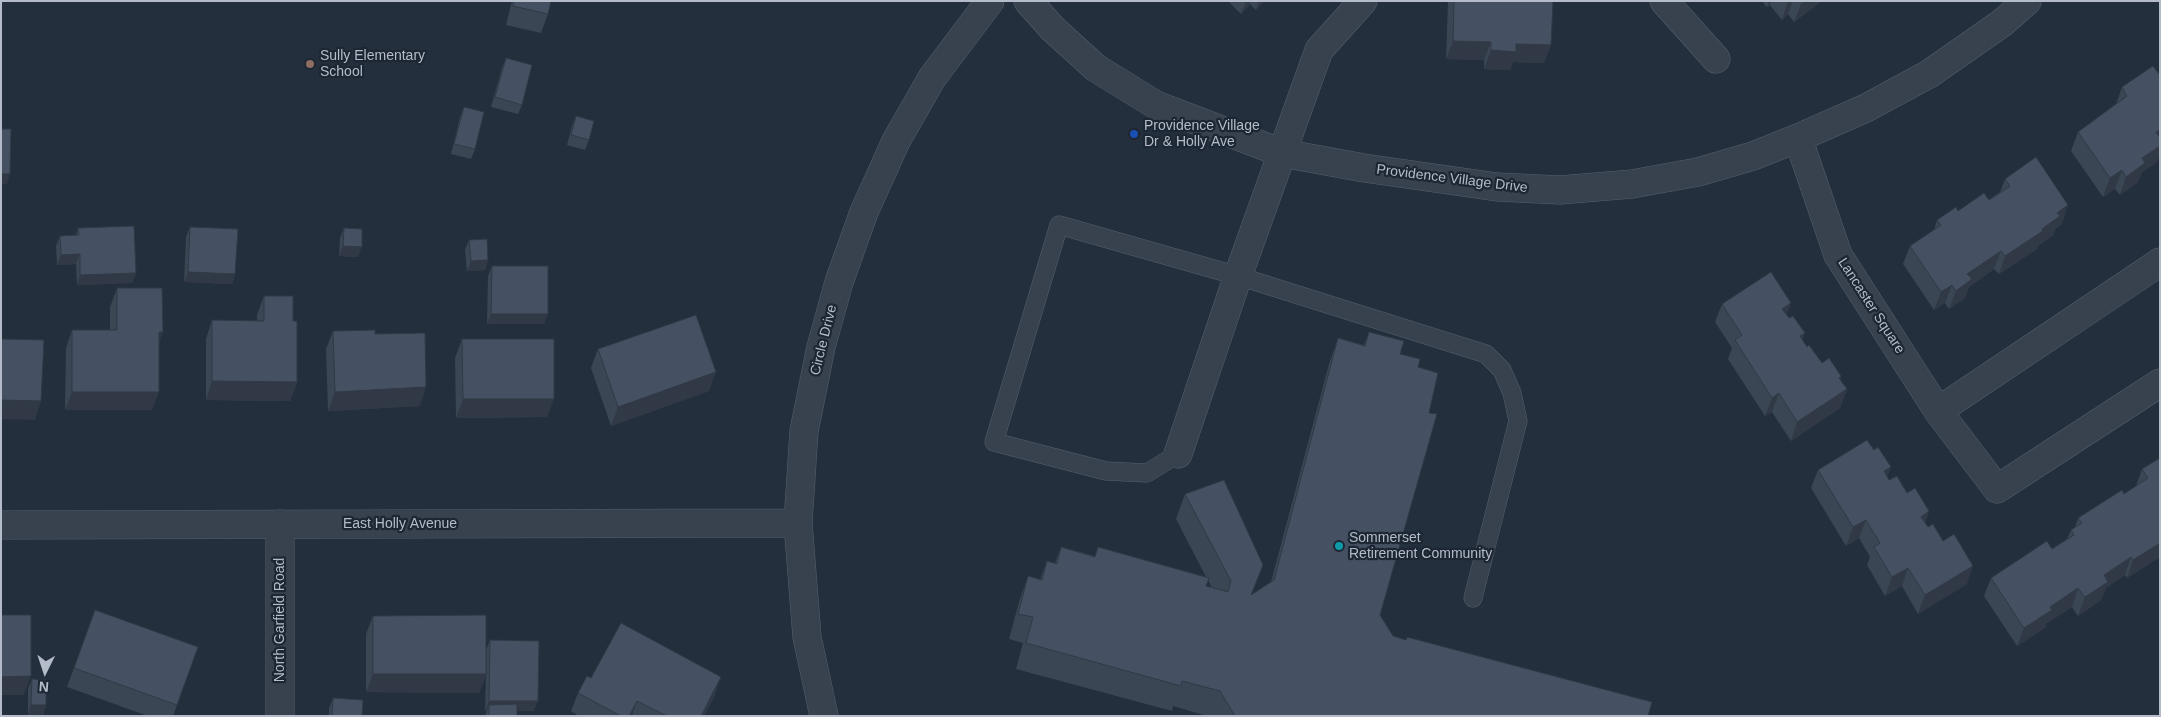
<!DOCTYPE html>
<html>
<head>
<meta charset="utf-8">
<style>
	body { margin:0 }
	#map { position:relative; width:2161px; height:717px; overflow:hidden; background:#242f3e; font-family:Helvetica,sans-serif }
	canvas { display:block }
	.frame { position:absolute; inset:0; border:2px solid #b4bcc9; pointer-events:none }
	.north { position:absolute; left:20px; top:647px; width:50px; height:50px; -webkit-text-stroke:4px #1d2633; paint-order:stroke; rotate:184deg; font-size:14px; font-weight:700; line-height:20px; text-align:center; color:#b4bcc9 }
	.north::after { content:''; display:block; margin:auto; width:18px; height:22px; background:#b4bcc9; clip-path:polygon(50% 0,100% 100%,50% 72%,0 100%) }
</style>
</head>
<body>
<div id="map">
<canvas width="2161" height="717"></canvas>
<div class="frame"></div>
<div class="north">N</div>
</div>
<script>
const ctx = document.querySelector('canvas').getContext('2d');
ctx.lineJoin = 'round';
const toPath = rows => new Path2D(rows.map(r => 'M' + r).join(''));
function stroke(path, color, width, dash) { ctx.strokeStyle = color; ctx.lineWidth = width; ctx.lineCap = dash ? 'butt' : 'round'; ctx.setLineDash(dash || []); ctx.stroke(path); }
function fill(path, color) { ctx.fillStyle = color; ctx.fill(path, 'evenodd'); }
function write(font, color, halo, rows, align = 'center') {
  ctx.font = font + ' Helvetica,sans-serif'; ctx.lineWidth = 4.5; ctx.setLineDash([]); ctx.textBaseline = 'middle'; ctx.strokeStyle = halo; ctx.fillStyle = color; for (const [text, x, y, turn = 0] of rows) {
    ctx.save(); ctx.translate(x, y); ctx.rotate((+turn || 0) * Math.PI / 180); ctx.textAlign = isNaN(turn) ? turn : align; if (halo) ctx.strokeText(text, 0, 0); ctx.fillText(text, 0, 0); ctx.restore();
  }
}
const service = toPath([
	[1178,454,1147,473,1106,471,994,442,1059,225,1238,276,1486,354,1502,370,1512,393,1518,421,1473,598]
]);
const minor = toPath([
	[1028,1,1053,29,1096,68,1156,105,1282,153,1364,168,1497,187,1560,190,1632,184,1698,172,1753,156,1798,138,1866,108,1929,74,2002,23,2027,1],
	[1664,1,1716,59],
	[1798,138,1838,255,1938,411,1997,489,2160,383],
	[1938,411,2160,262],
	[1178,454,1238,276,1319,50,1363,1],
	[280,524,280,716]
]);
const tertiary = toPath([
	[1,525,798,523],
	[824,716,807,637,798,523,804,431,821,347,839,282,864,212,896,141,932,78,990,1]
]);
const wall = toPath([
	[512,1,551,1,548,14,541,33,506,25],
	[1228,1,1264,1,1256,10,1250,4,1241,14],
	[1448,1,1553,1,1551,45,1544,63,1513,62,1510,70,1484,69,1484,60,1446,59],
	[1762,1,1822,1,1794,22,1788,14,1782,20,1770,5,1767,7],
	[506,58,522,105,518,114,491,107,502,68],
	[2153,66,2157,162,2142,172,2138,182,2120,195,2115,189,2103,197,2071,151,2078,132,2116,104,2122,87],
	[464,107,475,149,471,159,451,154,460,117],
	[576,116,589,140,585,150,567,145,572,126],
	[2005,179,2062,224,2056,228,2053,235,2038,246,2037,249,1999,274,1994,269,1969,287,1965,298,1949,309,1945,303,1934,310,1903,264,1910,246,1934,230,1937,220,1958,211,1989,200,2000,192],
	[190,227,235,274,232,284,184,282,186,237],
	[78,228,136,273,132,283,77,285,76,264,57,265,56,246,60,236,76,235],
	[344,228,358,257,339,256,340,238],
	[469,240,488,260,485,270,467,271,465,250],
	[492,266,548,314,544,324,487,324,488,276],
	[117,288,159,342,152,410,65,410,66,348,72,330,110,330,110,307],
	[264,296,293,321,297,382,290,401,206,400,206,339,212,320,257,321,257,315],
	[1722,304,1787,315,1789,318,1805,333,1802,340,1807,347,1822,363,1841,376,1840,380,1847,389,1840,408,1791,441,1772,412,1765,416,1728,359,1732,348,1715,322],
	[333,331,420,406,328,411,326,349],
	[1369,332,1418,367,1380,615,1393,636,1648,716,1207,716,1173,706,1172,711,1016,669,1023,643,1009,639,1019,602,1028,576,1040,580,1047,561,1055,563,1061,547,1095,556,1098,547,1206,577,1176,519,1185,494,1252,595,1271,582,1329,364,1338,338,1364,345],
	[1208,580,1212,588,1206,586],
	[462,339,547,417,456,418,455,358],
	[598,349,709,391,611,426,591,368],
	[1874,450,1891,467,1887,477,1889,480,1929,511,1925,523,1967,584,1918,614,1902,586,1885,596,1867,565,1870,557,1859,538,1846,546,1811,488,1818,470],
	[2160,458,2160,557,2127,578,2125,575,2106,588,2101,600,2078,616,2072,607,2047,623,2045,628,2017,646,1984,596,1991,578,2052,549,2067,539,2071,530,2075,527,2078,518,2124,494,2136,486,2142,469],
	[95,610,198,647,173,716,148,716,67,687],
	[373,616,486,650,490,640,534,711,517,711,517,716,485,716,487,711,485,711,486,675,479,693,366,692,366,634],
	[591,678,715,695,704,716,579,716,571,711,578,693],
	[32,679,46,705,43,715,28,715,28,689],
	[333,698,362,716,329,716,329,708]
]);
const shadedWall = toPath([
	[1246,1,1251,1,1250,4,1241,14],
	[1259,1,1264,1,1256,10],
	[1769,1,1771,1,1770,5,1767,7],
	[1788,1,1793,1,1788,14,1782,20],
	[1804,1,1822,1,1794,22,1801,4],
	[1453,41,1491,42,1484,60,1446,59],
	[1516,44,1551,45,1544,63,1513,62,1510,70,1484,69,1491,50],
	[2160,130,2160,138,2156,132],
	[2160,146,2160,154,2157,162,2142,172,2138,182,2120,195,2126,177,2142,158],
	[2122,170,2115,189,2103,197,2110,178],
	[1,174,10,174,7,184,1,184],
	[2068,205,2062,224,2056,228,2053,235,2038,246,2037,249,1999,274,2005,256,2042,229,2057,213],
	[343,246,362,247,358,257,339,256],
	[2001,251,1994,269,1969,287,1965,298,1949,309,1956,291,1967,274],
	[80,254,76,264,57,265,61,255],
	[488,260,485,270,467,271,471,261],
	[188,272,235,274,232,284,184,282],
	[136,273,132,283,77,285,80,275],
	[1952,285,1945,303,1934,310,1941,292],
	[1791,303,1784,322,1782,309],
	[491,314,548,314,544,324,487,324],
	[159,332,163,332,156,351],
	[1805,333,1798,352,1800,336],
	[716,372,709,391,611,426,618,407],
	[212,381,297,382,290,401,206,400],
	[426,387,420,406,328,411,335,392],
	[1847,389,1840,408,1791,441,1797,422],
	[72,392,159,392,152,410,65,410],
	[1779,393,1772,412,1765,416,1772,398],
	[463,399,554,399,547,417,456,418],
	[1,400,41,401,35,420,1,419],
	[1891,467,1884,486,1884,471],
	[1929,511,1923,530,1921,517],
	[1866,520,1859,538,1846,546,1853,527],
	[2160,543,2160,557,2127,578,2133,560],
	[2131,557,2125,575,2106,588,2101,600,2078,616,2085,597,2104,575],
	[1973,566,1967,584,1918,614,1925,595],
	[1908,568,1902,586,1885,596,1892,577],
	[2078,588,2072,607,2047,623,2045,628,2017,646,2024,628,2050,607],
	[373,674,486,674,479,693,366,692],
	[31,676,24,695,1,695,1,677],
	[721,677,715,695,704,716,701,716],
	[489,701,538,701,534,711,489,711,489,705,487,711,485,711],
	[637,701,632,716,629,716],
	[31,705,46,705,43,715,28,715]
]);
const building = toPath([
	[514,1,551,1,548,14,513,6,514,1],
	[1454,1,1553,1,1551,45,1516,44,1516,52,1491,50,1491,42,1453,41,1454,1],
	[506,58,532,65,522,105,495,97,506,58],
	[2153,66,2159,74,2160,73,2160,130,2156,132,2160,138,2160,146,2142,158,2145,163,2126,177,2122,170,2110,178,2078,132,2127,96,2122,87,2153,66],
	[464,107,484,112,475,149,454,144,464,107],
	[576,116,594,121,589,140,571,135,576,116],
	[1,129,11,129,10,174,1,174,1,129],
	[2036,157,2068,205,2057,213,2060,216,2042,229,2043,231,2005,256,2001,251,1967,274,1972,279,1956,291,1952,285,1941,292,1910,246,1941,225,1937,220,1956,207,1958,211,1984,193,1989,200,2010,186,2005,179,2036,157],
	[134,226,136,273,80,275,80,254,61,255,60,236,79,235,78,228,134,226],
	[190,227,238,229,235,274,188,272,190,227],
	[344,228,362,229,362,247,343,246,344,228],
	[487,239,488,260,471,261,469,240,487,239],
	[492,266,548,266,548,314,491,314,492,266],
	[1771,272,1791,303,1782,309,1789,318,1793,316,1805,333,1800,336,1807,347,1809,345,1822,363,1829,358,1841,376,1839,378,1847,389,1797,422,1779,393,1772,398,1735,340,1742,335,1722,304,1771,272],
	[117,288,162,288,163,332,159,332,159,392,72,392,72,330,117,330,117,288],
	[264,296,293,296,293,321,297,321,297,382,212,381,212,320,264,321,264,296],
	[696,315,716,372,618,407,598,349,696,315],
	[375,330,375,334,425,333,426,387,335,392,333,331,375,330],
	[1369,332,1404,341,1400,354,1420,359,1418,367,1438,373,1429,413,1437,414,1380,615,1393,636,1406,640,1407,637,1652,702,1648,716,1235,716,1220,691,1182,681,1181,686,1026,643,1033,617,1018,614,1028,576,1042,580,1047,561,1057,564,1061,547,1095,557,1098,547,1209,578,1206,586,1228,592,1231,581,1185,494,1224,480,1263,565,1251,595,1274,580,1338,338,1365,346,1369,332],
	[1,339,44,340,41,401,1,400,1,339],
	[462,339,554,339,554,399,463,399,462,339],
	[1867,440,1874,450,1878,447,1891,467,1884,471,1889,480,1897,476,1907,493,1915,488,1929,511,1921,517,1928,527,1933,524,1943,541,1954,534,1973,566,1925,595,1908,568,1892,577,1874,547,1880,543,1866,520,1853,527,1818,470,1867,440],
	[2160,458,2160,543,2133,560,2131,557,2104,575,2108,582,2085,597,2078,588,2050,607,2052,610,2024,628,1991,578,2047,541,2052,549,2074,535,2071,530,2082,523,2078,518,2122,490,2124,494,2148,478,2142,469,2160,458],
	[95,610,198,647,177,705,74,668,95,610],
	[1,615,31,615,31,676,1,677,1,615],
	[486,615,486,674,373,674,373,616,486,615],
	[621,623,721,677,701,716,667,716,637,701,629,716,621,716,578,693,587,676,591,678,621,623],
	[490,640,539,641,538,701,489,701,490,640],
	[32,679,46,680,46,705,31,705,32,679],
	[333,698,363,700,362,716,332,716,333,698],
	[517,704,517,716,489,716,489,705,517,704]
]);
const markers = [
	[310,64,5,"#8d6e63"],
	[1134,134,5,"#1a4fb4"],
	[1339,546,5,"#0f9aa8"]
];
const poiNames = [
	["Sully Elementary",320,56],
	["School",320,72],
	["Providence Village",1144,126],
	["Dr & Holly Ave",1144,142],
	["Sommerset",1349,538],
	["Retirement Community",1349,554]
];
const streetNames = [
	["Providence Village Drive",1452,179,7],
	["Lancaster Square",1871,306,57],
	["Circle Drive",824,340,-76],
	["East Holly Avenue",400,524],
	["North Garfield Road",280,620,-90]
];
stroke(service, '#565f6c', 19);
stroke(minor, '#565f6c', 29);
stroke(tertiary, '#565f6c', 29);
stroke(service, '#38414e', 18);
stroke(minor, '#38414e', 28);
stroke(tertiary, '#38414e', 28);
fill(wall, '#3b4654');
fill(shadedWall, '#303945');
fill(building, '#455162');
stroke(building, '#303945', 1);
for (const [x, y, r, color] of markers) { const dot = new Path2D(); dot.arc(x, y, r, 0, 2 * Math.PI); ctx.fillStyle = color; ctx.fill(dot); stroke(dot, '#1d2633', 2); }
write('14px', '#b4bcc9', '#1d2633', poiNames, 'left');
write('14px', '#b4bcc9', '#1d2633', streetNames);
</script>
</body>
</html>
